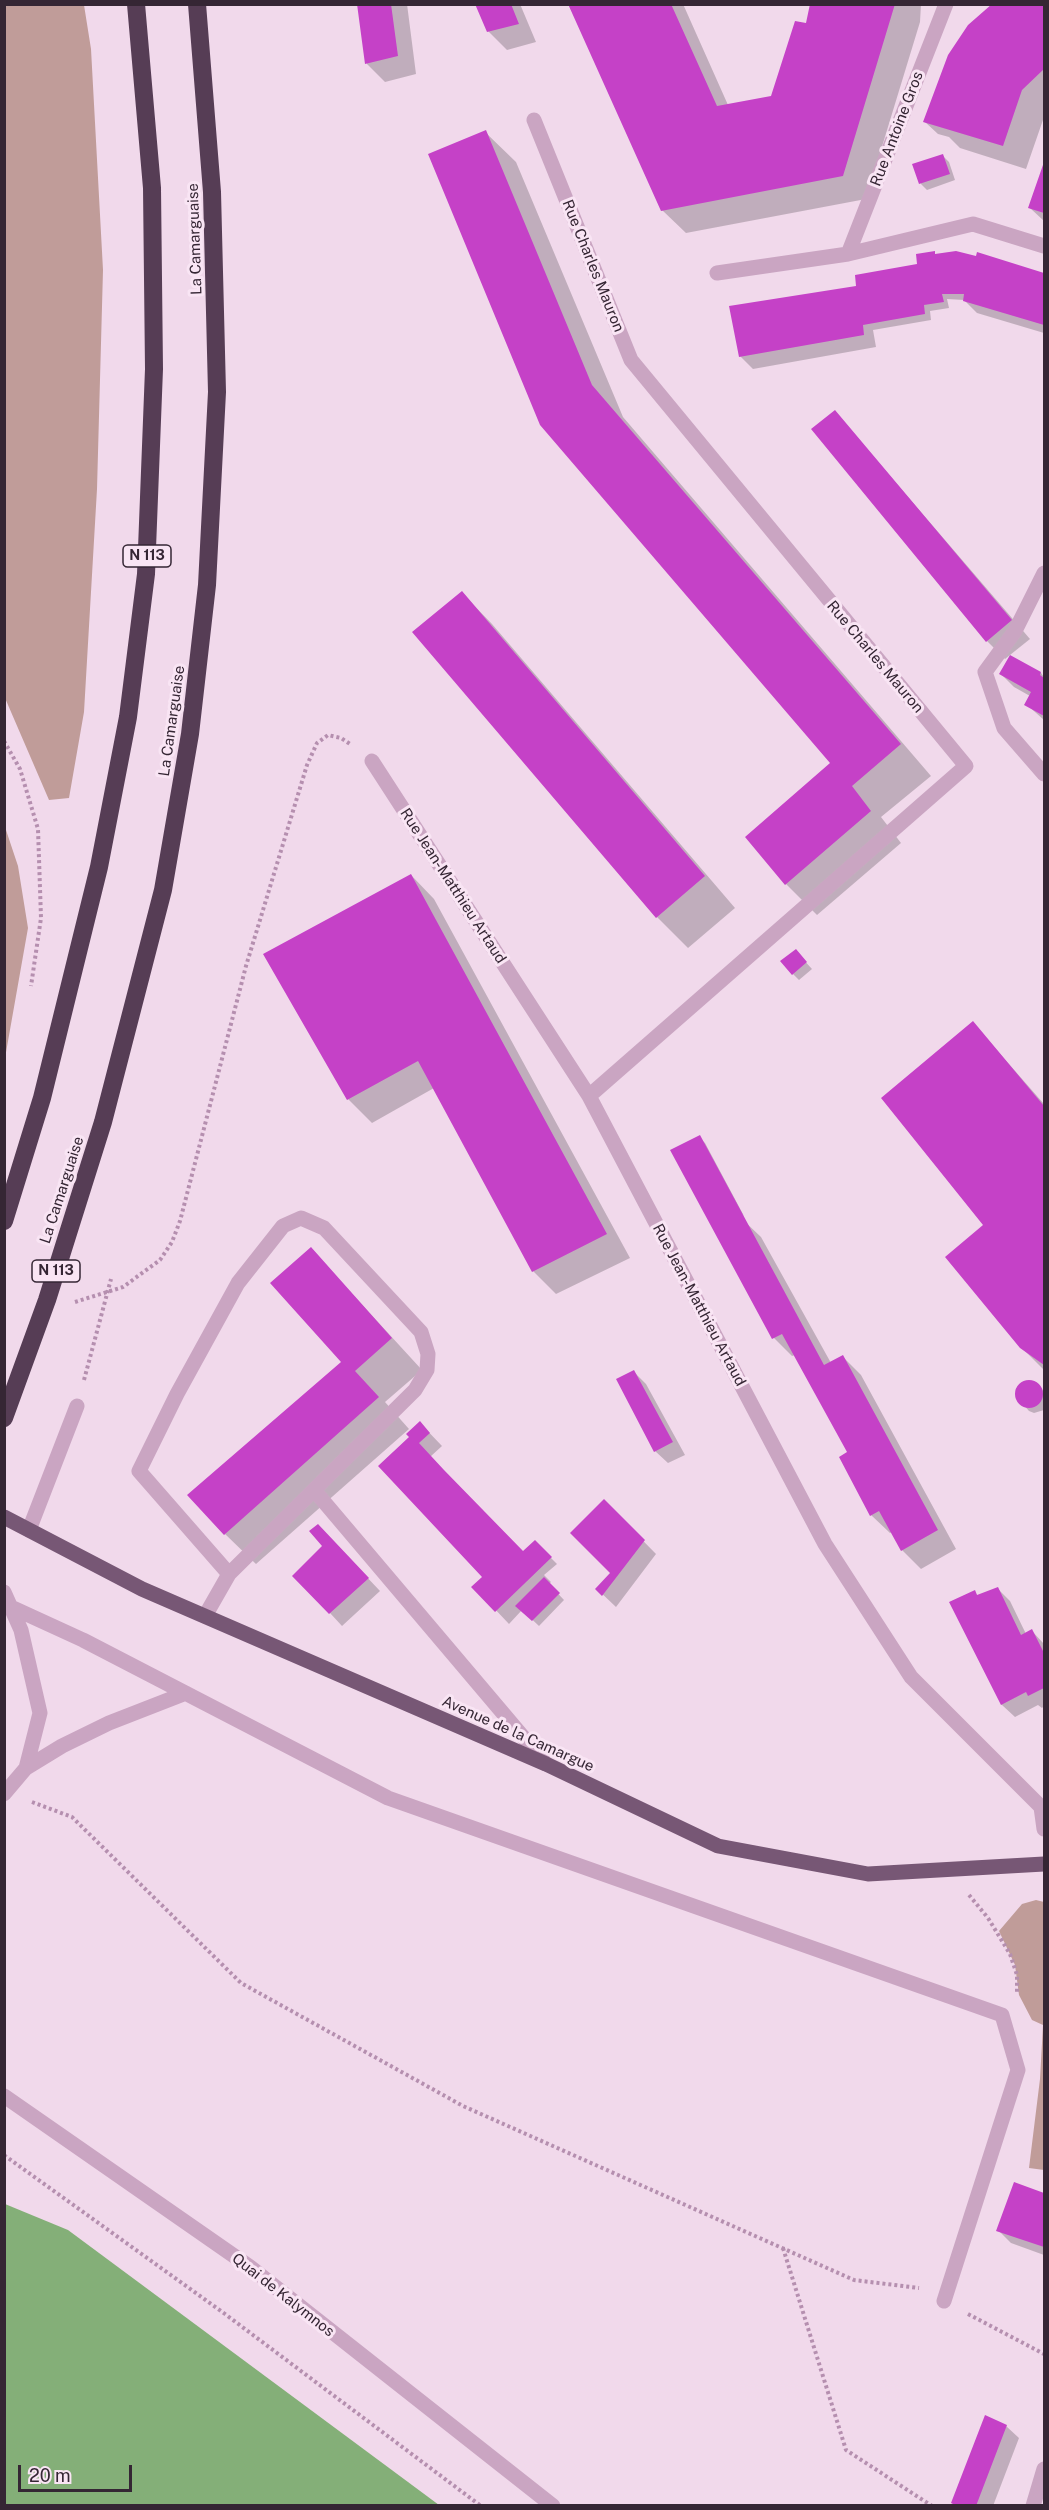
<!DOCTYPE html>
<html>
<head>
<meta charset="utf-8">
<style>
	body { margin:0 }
	#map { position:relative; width:1049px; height:2510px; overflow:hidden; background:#f1d9eb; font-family:"Public Sans",sans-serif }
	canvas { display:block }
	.frame { position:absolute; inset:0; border:6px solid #352634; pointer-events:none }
	.scale { position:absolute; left:18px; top:2465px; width:114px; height:27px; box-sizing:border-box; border:3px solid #352634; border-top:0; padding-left:8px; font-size:18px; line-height:21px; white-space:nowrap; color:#352634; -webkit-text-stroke:4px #f9e5f4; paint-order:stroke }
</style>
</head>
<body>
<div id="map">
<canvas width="1049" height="2510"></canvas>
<div class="frame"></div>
<div class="scale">20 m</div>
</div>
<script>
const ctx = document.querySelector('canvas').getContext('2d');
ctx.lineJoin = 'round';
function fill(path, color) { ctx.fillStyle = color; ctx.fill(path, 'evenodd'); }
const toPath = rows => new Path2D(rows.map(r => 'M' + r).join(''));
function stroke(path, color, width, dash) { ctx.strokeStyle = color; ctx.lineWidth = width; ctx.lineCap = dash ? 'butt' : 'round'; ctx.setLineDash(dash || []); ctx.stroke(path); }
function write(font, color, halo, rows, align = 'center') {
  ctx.font = font + ' "Public Sans",sans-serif'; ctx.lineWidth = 6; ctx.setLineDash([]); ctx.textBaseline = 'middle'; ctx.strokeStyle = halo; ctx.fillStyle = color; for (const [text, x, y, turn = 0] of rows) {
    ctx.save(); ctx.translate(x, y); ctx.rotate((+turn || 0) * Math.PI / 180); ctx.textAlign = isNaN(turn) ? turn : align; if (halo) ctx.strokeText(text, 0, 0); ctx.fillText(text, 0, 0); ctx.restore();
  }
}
const green = toPath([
	[4,5,84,5,91,49,103,270,97,489,84,712,69,798,49,800,5,698],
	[5,827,18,866,28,928,5,1058],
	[1036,1900,1044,1902,1044,2170,1029,2168,1040,2079,1043,2025,1032,2020,1019,1995,1015,1965,999,1931,1022,1904]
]);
const water = toPath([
	[5,2204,68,2230,439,2505,5,2505]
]);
const shadow = toPath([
	[359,4,407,4,416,74,385,82,367,64],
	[477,4,520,4,536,42,507,50,488,31],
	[570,4,683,4,728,105,772,97,811,26,812,4,921,4,920,22,866,199,686,233,662,210],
	[1044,4,1044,117,1026,169,960,148,949,137,938,134,925,122,994,5],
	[485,132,516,162,623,417,931,776,881,817,901,843,817,915,786,884,747,837,833,763,542,424],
	[943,156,949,162,955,180,927,190,921,184,914,165],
	[1044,166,1044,221,1030,208],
	[978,254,1044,275,1044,340,1044,333,977,313,964,300,947,299,949,308,930,311,931,320,873,330,876,347,753,369,740,356,855,288,975,258],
	[835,412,1030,639,1005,659,987,641],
	[462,593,492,624,735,908,688,948,657,917],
	[1041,673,1044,677,1044,720,1026,704,1030,696,1014,687,1001,674],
	[411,875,434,899,630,1258,556,1294,533,1271,434,1088,372,1123,348,1099],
	[801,957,812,969,799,980,793,974],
	[973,1023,1044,1104,1044,1370,1021,1347,985,1225],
	[699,1137,705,1143,744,1216,741,1213,741,1218,761,1237,831,1363,843,1357,861,1375,956,1549,921,1569,902,1550,892,1532,890,1533,871,1515,849,1453,795,1355,792,1356,774,1338],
	[311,1249,422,1370,385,1402,409,1429,256,1564,225,1534,343,1362],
	[634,1372,646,1384,685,1455,668,1463,655,1451],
	[1027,1381,1037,1384,1044,1392,1044,1410,1034,1413,1029,1411,1016,1396,1019,1386],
	[420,1423,442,1446,430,1457,523,1553,535,1542,557,1564,544,1575,551,1582,549,1584,564,1600,539,1626,522,1610,509,1624,474,1587,485,1577,411,1438],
	[604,1501,656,1554,616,1607,597,1589,612,1573],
	[330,1538,380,1591,342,1626,330,1613],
	[997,1588,1010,1601,1026,1634,1032,1631,1044,1644,1044,1706,1042,1708,1038,1705,1015,1717,1002,1705,951,1603,974,1592,978,1596],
	[1015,2184,1044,2195,1044,2255,1011,2243,998,2230],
	[1006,2426,1019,2438,993,2506,956,2506]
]);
const building = toPath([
	[357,4,391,4,398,56,365,64],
	[475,4,511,4,519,24,487,32],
	[568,4,671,4,717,106,771,96,795,21,806,23,810,4,895,4,843,176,661,211],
	[992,4,1044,4,1044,69,1022,90,1003,146,923,122,948,55,968,25],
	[486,130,592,385,901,744,852,786,871,811,785,885,745,837,830,763,540,425,428,154],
	[943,154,950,174,919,184,912,164],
	[1044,162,1044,213,1028,208],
	[935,251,935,254,956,251,976,256,977,252,1044,273,1044,325,963,301,964,294,942,294,944,302,924,305,925,314,863,325,864,335,739,357,729,306,856,286,855,275,917,264,916,254],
	[835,410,1012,620,986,642,811,429],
	[462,591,705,876,656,918,412,632],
	[1010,655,1041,672,1040,675,1044,678,1044,716,1024,705,1031,692,999,674],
	[411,874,607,1234,532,1272,418,1061,347,1100,263,954],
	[796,949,807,962,792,975,780,961],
	[973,1021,1044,1106,1044,1365,1020,1348,945,1257,983,1225,881,1098],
	[700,1135,824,1365,843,1355,938,1530,901,1551,879,1511,870,1516,839,1457,847,1452,782,1334,772,1339,670,1150],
	[311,1247,392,1338,355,1371,379,1397,224,1535,187,1495,341,1362,270,1283],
	[634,1370,673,1442,654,1452,616,1379],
	'1015 1394a14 14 0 1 1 28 0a14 14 0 1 1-28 0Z',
	[420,1421,430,1433,419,1443,444,1470,523,1551,535,1540,552,1557,495,1612,471,1587,482,1577,378,1466,409,1437,406,1434],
	[604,1499,645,1540,602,1596,595,1589,610,1573,570,1533],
	[318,1524,369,1578,329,1614,292,1576,322,1546,309,1531],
	[544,1577,560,1593,532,1621,515,1606],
	[998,1587,1021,1635,1032,1629,1044,1653,1044,1688,1028,1696,1026,1692,1001,1705,949,1602,975,1590,977,1595],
	[1014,2182,1044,2193,1044,2247,996,2231],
	[985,2415,1007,2425,976,2506,957,2506,951,2503]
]);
const path = toPath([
	[4,741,20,769,38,829,41,918,31,986],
	[75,1302,123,1287,160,1260,172,1242,180,1221,246,966,307,765,317,743,328,735,341,738,350,744],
	[84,1380,111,1279],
	[32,1802,72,1817,241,1983,463,2106,854,2280,919,2288],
	[969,1895,988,1918,1010,1954,1017,1975,1017,1993],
	[4,2155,225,2314,481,2506],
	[783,2248,846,2450,932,2506],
	[968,2314,1044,2354]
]);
const minor = toPath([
	[534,120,631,360,966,766,589,1096],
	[848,254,946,4],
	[717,273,848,254,973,224,1044,246],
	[1044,573,1015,631,985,672,1004,728,1044,774],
	[372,761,589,1096,825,1544,911,1677,1041,1807,1044,1829],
	[314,1490,546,1764],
	[29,1530,77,1406],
	[4,1592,21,1630,40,1713,26,1768,4,1794],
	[11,1607,83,1640,388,1798,1002,2015,1018,2070,944,2301],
	[205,1616,229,1574,415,1390,427,1370,428,1354,421,1332,324,1228,301,1218,283,1226,238,1283,177,1394,139,1471,229,1574],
	[26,1768,62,1746,109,1723,186,1693],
	[4,2096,250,2267,553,2506],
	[1033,2506,1044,2469]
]);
const major = toPath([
	[4,1517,142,1589,546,1764,718,1846,868,1874,1044,1864]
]);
const highway = toPath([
	[4,1221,42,1098,99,867,128,717,146,574,154,369,152,188,136,4],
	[4,1418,47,1300,103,1122,163,890,190,734,207,585,217,392,212,192,197,4]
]);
const shields = [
	[147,556,48],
	[56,1271,48]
];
const shieldNames = [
	["N 113",147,556],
	["N 113",56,1271]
];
const streetNames = [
	["Rue Antoine Gros",897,129,-69],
	["La Camarguaise",195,239,-92],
	["Rue Charles Mauron",593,266,68],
	["Rue Charles Mauron",875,657,50],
	["La Camarguaise",172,721,-82],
	["Rue Jean-Matthieu Artaud",453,886,57],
	["La Camarguaise",62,1190,-72],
	["Rue Jean-Matthieu Artaud",699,1305,62],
	["Avenue de la Camargue",518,1734,24],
	["Quai de Kalymnos",283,2295,38]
];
fill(green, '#c09c99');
fill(water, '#84af78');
fill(shadow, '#0003');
fill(building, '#c541c7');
stroke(path, '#b58faf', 4, [3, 3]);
stroke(minor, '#caa5c2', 15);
stroke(major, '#775775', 15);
stroke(highway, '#563d55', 18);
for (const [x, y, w] of shields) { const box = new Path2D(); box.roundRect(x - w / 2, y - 11, w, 22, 4.5); ctx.fillStyle = '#f9e5f4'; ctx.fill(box); stroke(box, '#352634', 1.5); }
write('bold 14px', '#352634', null, shieldNames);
write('15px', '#352634', '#f9e5f4', streetNames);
</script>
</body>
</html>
